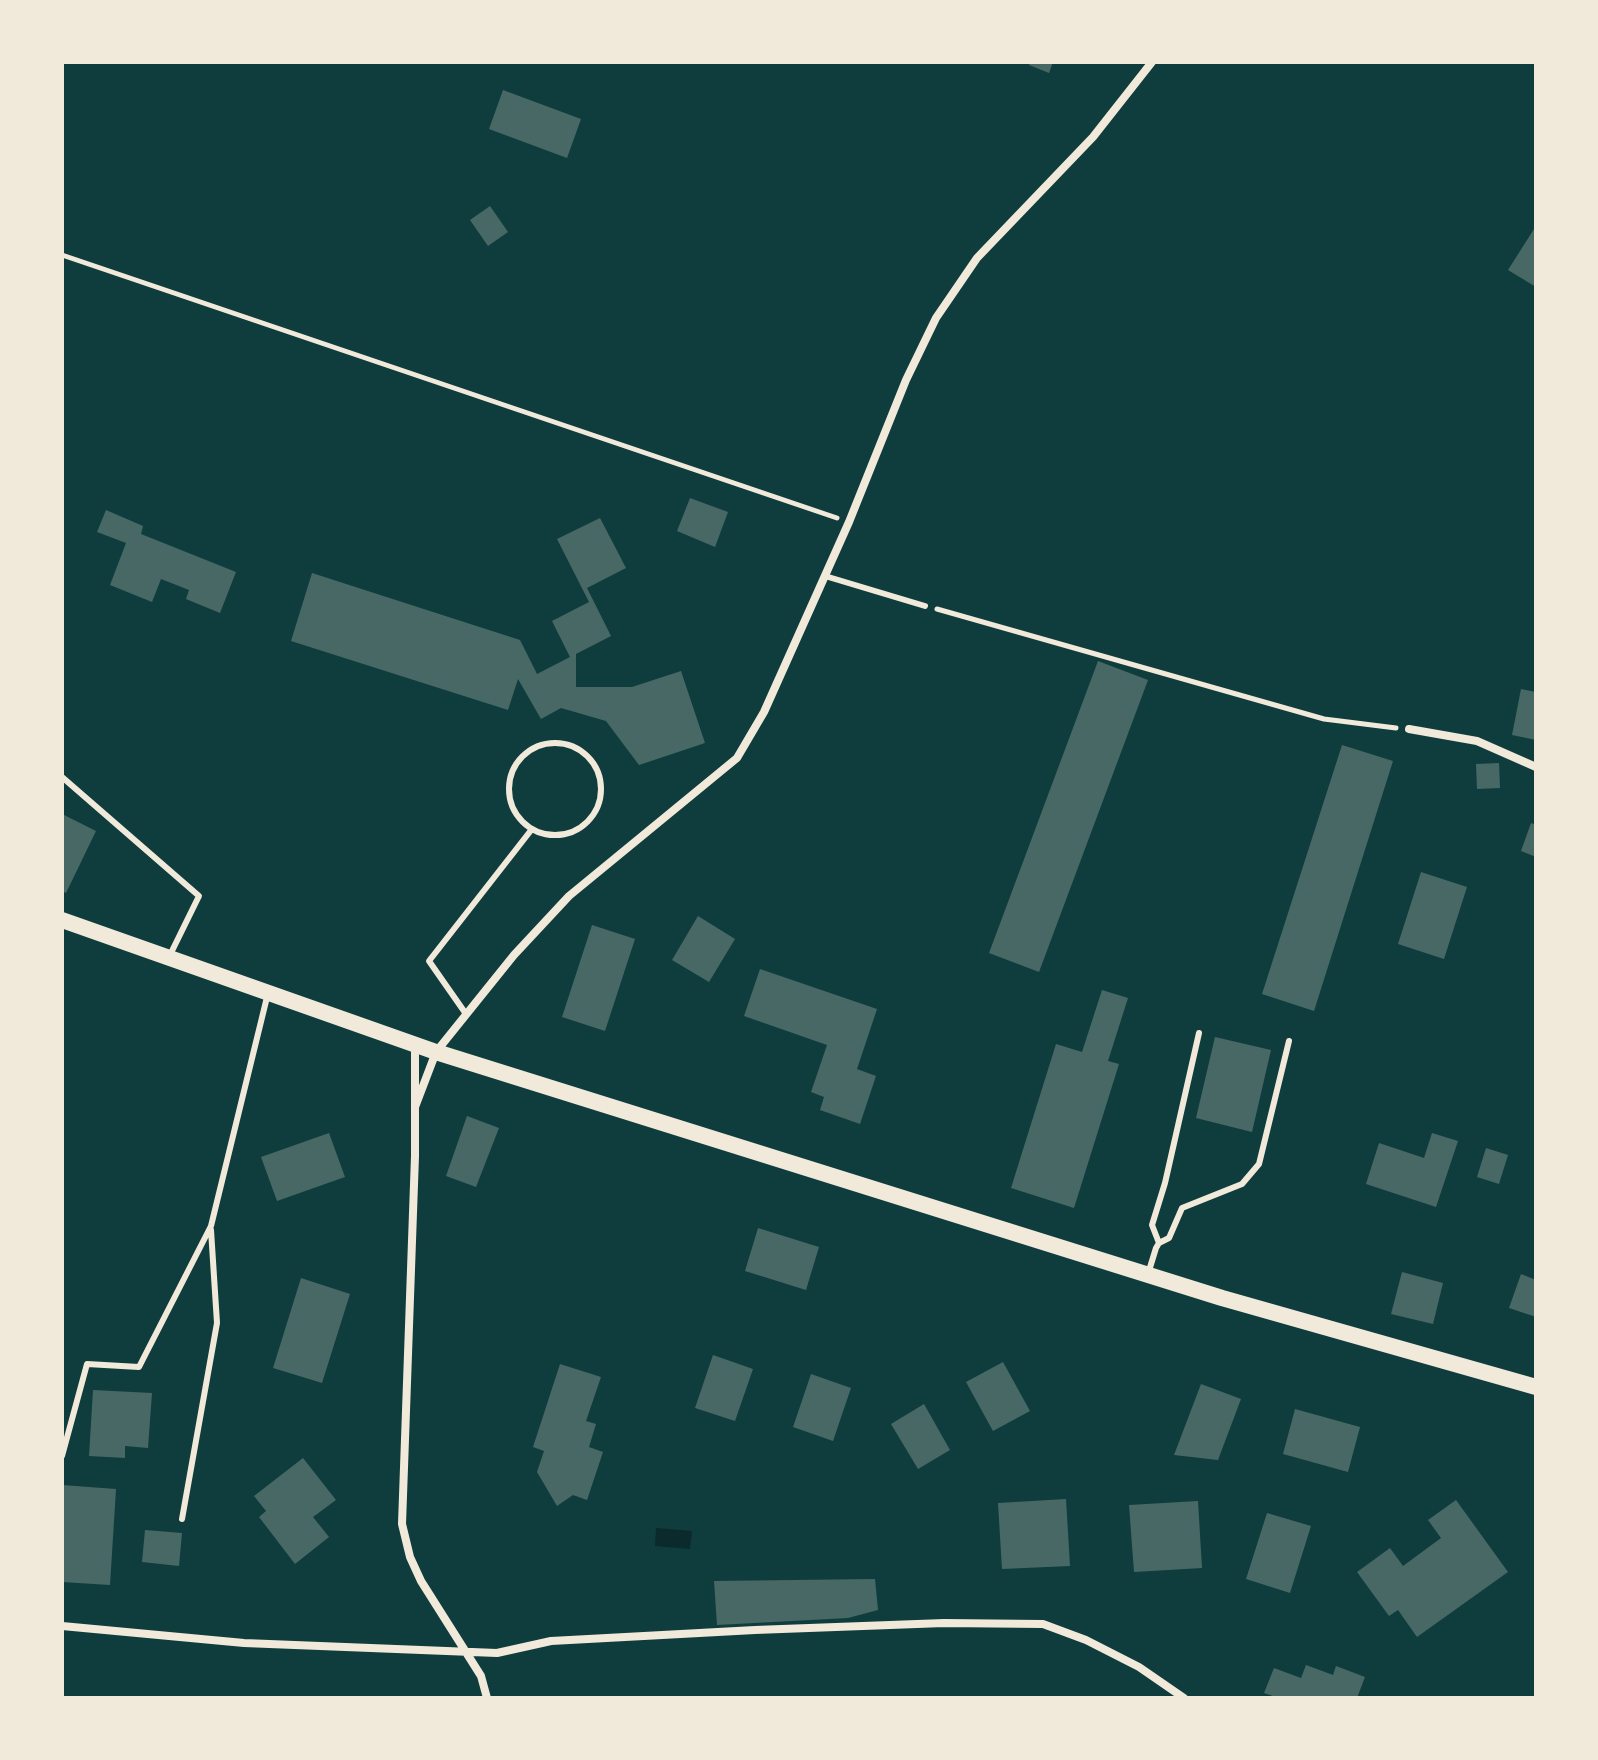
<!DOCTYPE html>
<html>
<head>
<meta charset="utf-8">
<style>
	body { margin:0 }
	#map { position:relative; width:1598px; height:1760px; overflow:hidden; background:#0f3d3e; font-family:Figtree,sans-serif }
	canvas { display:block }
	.frame { position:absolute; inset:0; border:64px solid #f1e9da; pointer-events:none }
</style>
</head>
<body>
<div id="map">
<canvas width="1598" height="1760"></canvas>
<div class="frame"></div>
</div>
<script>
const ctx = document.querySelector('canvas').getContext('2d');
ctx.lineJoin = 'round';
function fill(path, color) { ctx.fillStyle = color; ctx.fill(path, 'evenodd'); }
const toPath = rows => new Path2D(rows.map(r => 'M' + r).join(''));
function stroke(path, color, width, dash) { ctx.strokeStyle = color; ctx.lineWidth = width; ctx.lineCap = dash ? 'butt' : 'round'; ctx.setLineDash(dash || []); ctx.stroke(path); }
const water = toPath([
	[656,1528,692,1531,690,1549,655,1546]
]);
const building = toPath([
	[1030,62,1053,62,1049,73,1029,65],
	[503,90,581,119,567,158,489,129],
	[490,206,508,232,488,246,470,220],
	[1534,229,1536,230,1536,287,1508,270],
	[690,498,728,512,715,547,677,531],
	[106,510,143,526,141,534,236,572,220,613,186,599,189,590,161,579,152,602,110,585,126,543,97,532],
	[600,518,626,568,587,588,611,636,576,654,576,687,632,687,681,671,705,743,639,765,606,721,561,708,541,719,518,679,508,710,291,641,312,573,520,640,537,674,570,657,552,621,589,602,557,539],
	[1098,661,1148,680,1039,972,989,953],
	[1521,689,1536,692,1536,740,1512,735],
	[1342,745,1393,761,1314,1011,1262,994],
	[1499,763,1500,788,1477,789,1476,764],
	[62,814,96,831,66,893,62,891],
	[1531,823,1536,825,1536,857,1521,851],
	[1421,872,1467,887,1444,959,1398,944],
	[698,916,735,939,709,982,672,960],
	[592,925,635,939,605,1031,562,1017],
	[760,969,877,1009,857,1069,876,1076,860,1124,820,1110,824,1097,811,1092,827,1045,744,1016],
	[1102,990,1128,998,1108,1061,1119,1064,1074,1208,1011,1188,1056,1044,1082,1052],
	[1215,1037,1271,1050,1252,1132,1196,1118],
	[467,1116,499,1128,476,1187,446,1176],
	[329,1133,345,1177,277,1201,261,1157],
	[1432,1133,1458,1141,1436,1207,1366,1184,1379,1143,1424,1158],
	[1486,1148,1508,1155,1499,1184,1477,1177],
	[758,1228,819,1247,806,1290,745,1271],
	[1402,1272,1443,1283,1433,1324,1391,1314],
	[1521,1274,1536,1280,1536,1317,1509,1308],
	[301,1278,350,1294,322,1383,273,1368],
	[713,1355,753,1369,735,1421,695,1408],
	[1003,1362,1030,1411,993,1431,966,1382],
	[560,1364,601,1377,586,1421,596,1424,589,1447,603,1452,587,1500,573,1495,557,1506,537,1472,544,1451,533,1447],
	[811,1374,851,1388,833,1441,793,1427],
	[1201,1384,1241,1399,1218,1460,1174,1455],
	[93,1390,152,1393,148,1448,125,1446,125,1458,89,1456],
	[924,1404,950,1450,918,1469,891,1424],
	[1295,1409,1360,1427,1348,1472,1283,1454],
	[303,1458,336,1500,313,1517,329,1537,295,1564,259,1517,266,1511,254,1496],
	[62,1485,116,1489,110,1585,62,1582],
	[1066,1499,1070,1566,1002,1569,998,1503],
	[1456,1500,1508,1572,1417,1637,1398,1610,1389,1616,1357,1572,1390,1548,1403,1566,1441,1538,1428,1520],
	[1198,1501,1202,1568,1134,1572,1129,1505],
	[1267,1513,1311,1526,1290,1593,1246,1579],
	[145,1530,182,1533,179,1566,142,1562],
	[875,1579,878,1610,848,1618,717,1625,714,1581],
	[1306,1665,1333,1675,1336,1666,1365,1677,1357,1698,1279,1698,1264,1693,1274,1668,1301,1678]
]);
const path = toPath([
	[62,255,837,518],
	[937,609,1324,719,1396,728]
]);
const service = toPath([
	[825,576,925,606],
	'509 789a46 46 0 1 1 92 0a46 46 0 1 1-92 0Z',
	[62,777,199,896,170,955],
	[466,1014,429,961,532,829],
	[1159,1243,1152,1225,1165,1183,1199,1033],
	[1148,1274,1156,1248,1159,1243,1169,1238,1182,1208,1242,1184,1259,1164,1289,1041],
	[62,1456,87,1364,139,1367,211,1226,268,993],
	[182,1519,217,1323,211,1230]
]);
const minor = toPath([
	[1409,729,1477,741,1536,767],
	[415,1045,415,1156,402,1524,410,1557,421,1581,481,1676,487,1698],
	[415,1107,436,1052,514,955,569,896,737,758,764,712,849,522,906,380,936,318,977,258,1093,137,1152,62],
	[62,1626,244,1643,497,1653,551,1641,755,1630,944,1623,1043,1624,1086,1640,1139,1667,1184,1698]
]);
const secondary = toPath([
	[62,920,436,1052,1222,1298,1536,1387]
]);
fill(water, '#0a2a2b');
fill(building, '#486865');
stroke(path, '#f1e9da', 5);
stroke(service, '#f1e9da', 6);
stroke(minor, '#f1e9da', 8);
stroke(secondary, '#f1e9da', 16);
</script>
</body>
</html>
